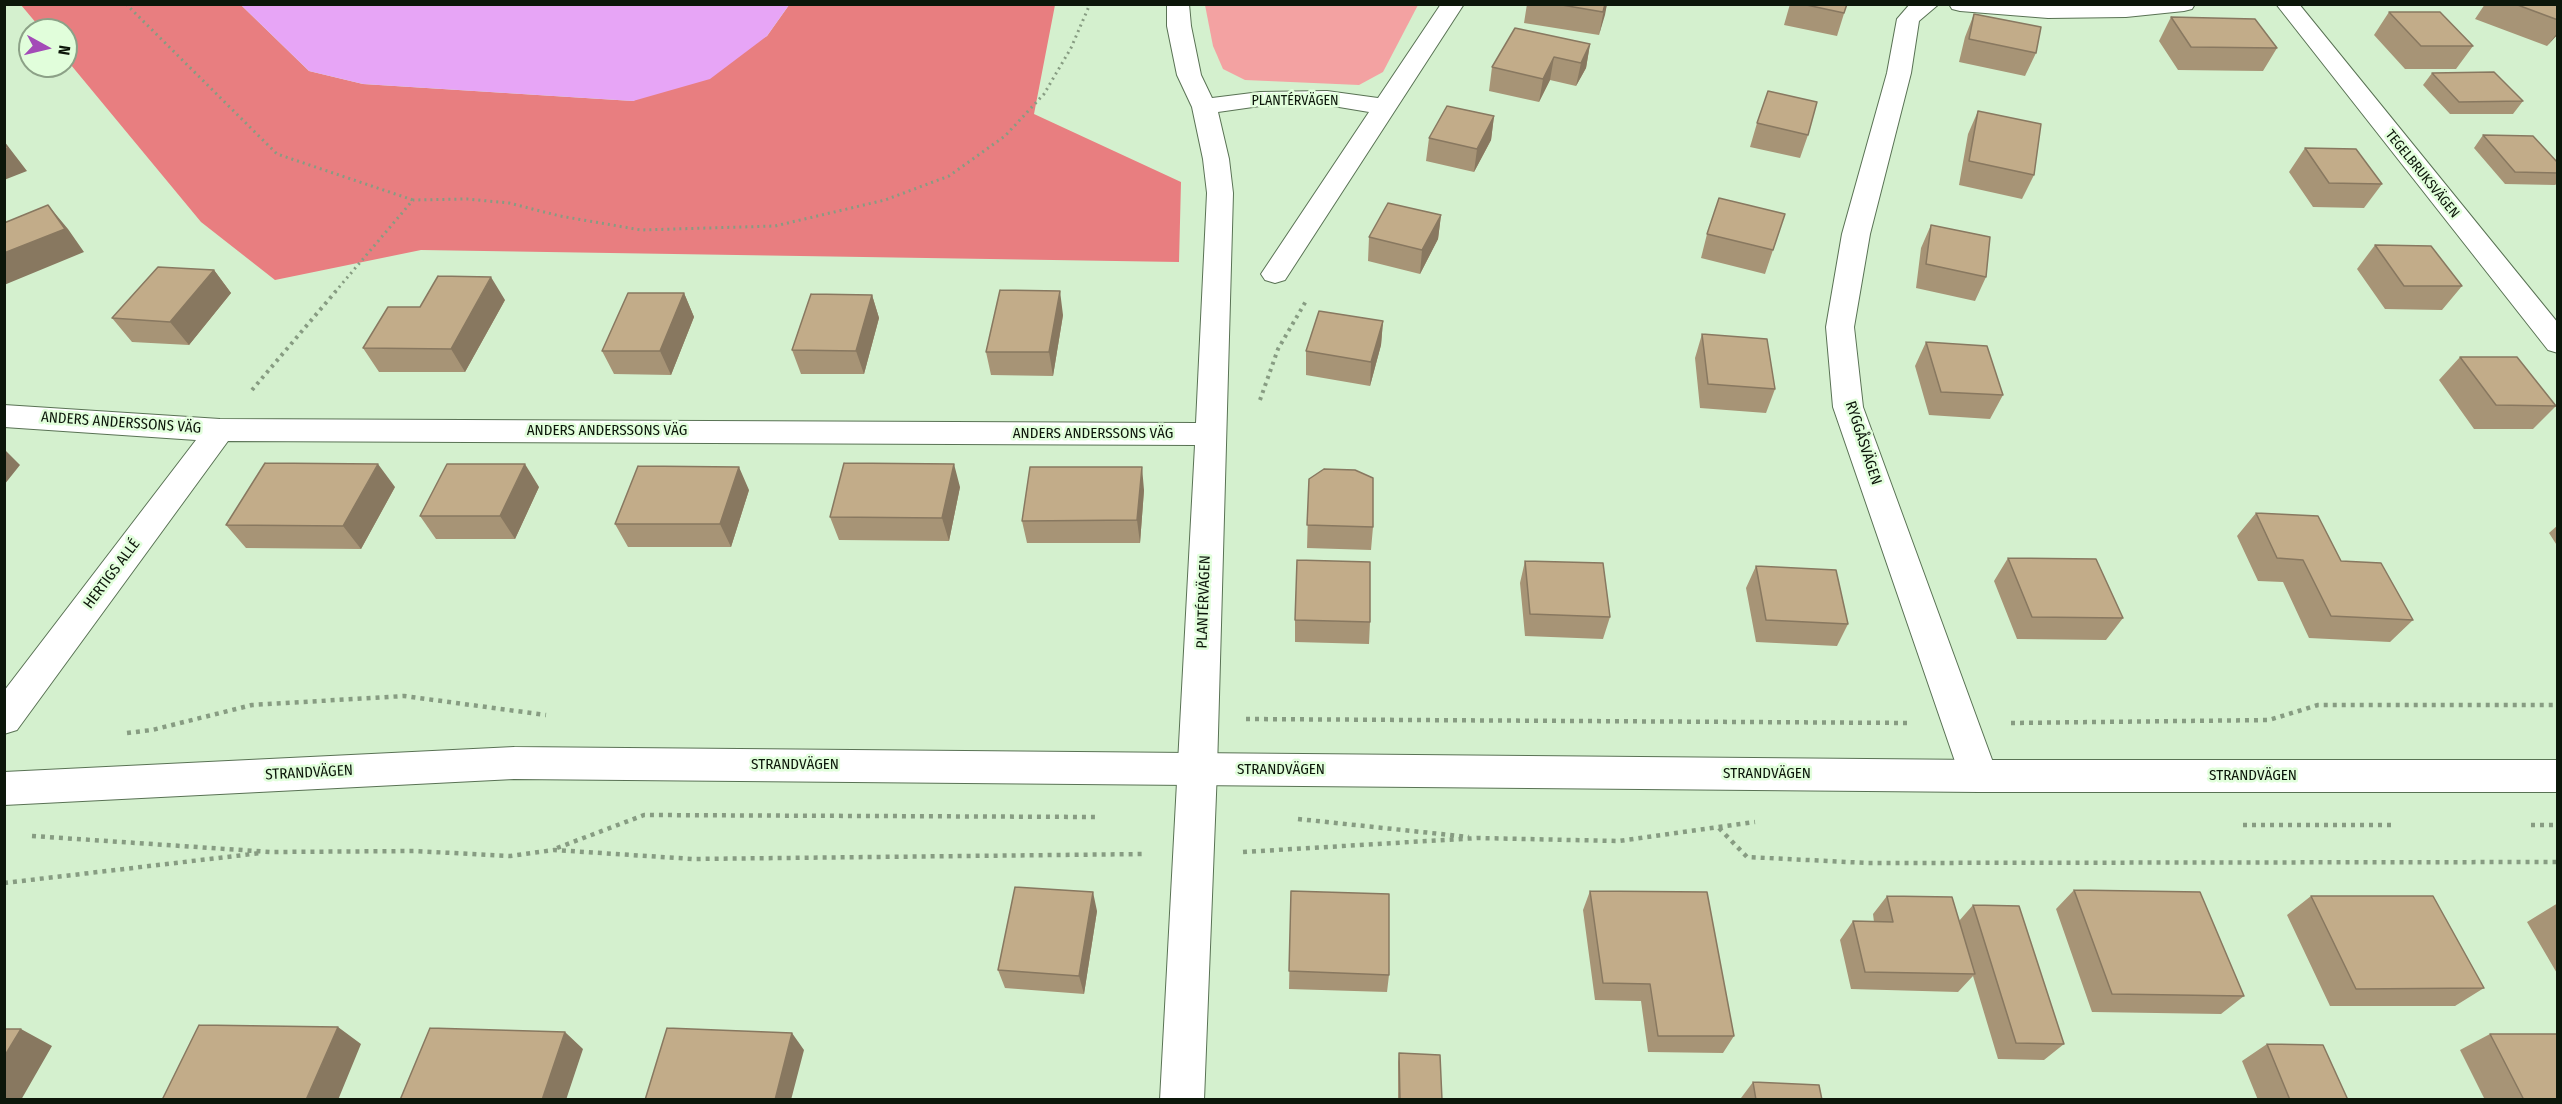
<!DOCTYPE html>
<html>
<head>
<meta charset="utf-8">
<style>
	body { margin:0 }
	#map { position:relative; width:2562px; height:1104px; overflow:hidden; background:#d4f0ce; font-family:"Fira Sans Condensed",sans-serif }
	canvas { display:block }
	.frame { position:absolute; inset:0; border:6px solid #0c160a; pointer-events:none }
	.north { position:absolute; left:18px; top:18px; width:60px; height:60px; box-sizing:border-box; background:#e1fedb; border:2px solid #8ca187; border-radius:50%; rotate:98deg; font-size:16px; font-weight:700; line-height:24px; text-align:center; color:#0c160a }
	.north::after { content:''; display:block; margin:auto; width:21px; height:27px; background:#a34bb7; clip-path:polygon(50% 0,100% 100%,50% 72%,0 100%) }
</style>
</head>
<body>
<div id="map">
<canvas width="2562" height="1104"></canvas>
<div class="frame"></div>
<div class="north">N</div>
</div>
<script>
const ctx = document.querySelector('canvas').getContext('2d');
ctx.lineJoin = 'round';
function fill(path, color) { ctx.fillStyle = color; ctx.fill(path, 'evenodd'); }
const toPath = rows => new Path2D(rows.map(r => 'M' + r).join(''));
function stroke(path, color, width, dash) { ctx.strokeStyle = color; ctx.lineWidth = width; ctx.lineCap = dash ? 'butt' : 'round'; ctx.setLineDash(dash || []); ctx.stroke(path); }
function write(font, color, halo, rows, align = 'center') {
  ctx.font = font + ' "Fira Sans Condensed",sans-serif'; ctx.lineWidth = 5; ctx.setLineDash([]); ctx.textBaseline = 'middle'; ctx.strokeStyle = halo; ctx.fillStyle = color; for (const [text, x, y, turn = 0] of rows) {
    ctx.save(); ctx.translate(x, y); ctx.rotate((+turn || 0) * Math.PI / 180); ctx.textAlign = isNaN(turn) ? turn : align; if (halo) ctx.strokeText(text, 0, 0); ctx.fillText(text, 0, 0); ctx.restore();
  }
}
const green = toPath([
	[1205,5,1205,4,1418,5,1383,72,1359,85,1245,80,1223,69,1213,46]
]);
const forest = toPath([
	[21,5,241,5,309,71,363,84,633,101,767,36,789,5,1055,5,1034,114,1181,182,1179,262,421,250,275,280,201,222,66,59,66,30,42,30]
]);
const water = toPath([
	[241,5,789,5,767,36,710,79,633,101,363,84,309,71]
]);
const pathFar2 = toPath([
	[126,4,277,154,413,200],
	[335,292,413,200,467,199,509,203,560,216,641,230,775,226,885,200,949,176,1005,136,1044,94,1071,48,1090,4]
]);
const pathFar1 = toPath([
	[252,390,336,291],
	[1260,400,1278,349,1306,301]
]);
const path = toPath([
	[1246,719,1911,723],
	[2011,723,2269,720,2318,705,2558,705],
	[127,733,152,730,252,705,404,696,546,715],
	[1298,819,1469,837],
	[2243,825,2391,825],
	[2531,825,2558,825],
	[1719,828,1747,857,1868,863,2558,862],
	[32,836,271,852,414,851,510,856,554,850,693,859,1145,854],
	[557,848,644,815,1095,817],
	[1243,852,1478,838,1619,841,1755,822],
	[4,883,261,853]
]);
const minor = toPath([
	[1167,4,1189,4,1191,26,1201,75,1212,98,1260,92,1327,91,1378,98,1441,4,1464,4,1285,280,1275,283,1265,280,1261,274,1369,112,1327,105,1260,106,1218,112,1229,159,1233,193,1217,769,1204,1100,1160,1100,1195,445,228,441,17,730,4,734,4,691,196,440,4,427,4,405,220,419,1196,423,1207,193,1203,159,1192,107,1177,75,1167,26,1167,4],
	[1910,4,1939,4,1919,21,1911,73,1870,234,1854,327,1863,407,1998,776,1992,788,1979,792,1966,788,1960,776,1833,407,1826,327,1842,234,1887,73,1897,19,1910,4],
	[1949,4,2195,4,2192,9,2184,11,2126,17,2048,18,1960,11,1952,9,1949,4],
	[2276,4,2299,4,2558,323,2558,353,2548,350,2276,4]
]);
const tertiary = toPath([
	[514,747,1979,760,2558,760,2558,792,1979,792,514,779,4,805,4,772,514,747]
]);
const wall = toPath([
	[1527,4,1607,4,1599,35,1524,23],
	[1790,4,1847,4,1837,36,1784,25],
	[2485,4,2558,4,2558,34,2547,46,2475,19],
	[2389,12,2473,46,2456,69,2405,69,2374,35],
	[1974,14,2036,53,2025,76,1959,62,1965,37],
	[2171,17,2277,48,2263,71,2178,70,2159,41],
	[1590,44,1586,68,1576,86,1550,80,1539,102,1489,91,1492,67],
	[2432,73,2523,101,2513,114,2450,114,2423,85],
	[1978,111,2034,175,2022,199,1959,185,1968,134],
	[1494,116,1491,140,1474,172,1426,161,1429,138],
	[1757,123,1808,135,1800,158,1750,147],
	[2483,135,2558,163,2558,183,2555,185,2505,184,2474,148],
	[2305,148,2382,184,2364,208,2313,207,2289,172],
	[1441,215,1438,239,1420,274,1368,261,1369,237],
	[1931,225,1986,277,1975,301,1916,288,1921,248],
	[1707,234,1773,250,1765,274,1701,258],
	[2375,245,2462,286,2442,310,2385,309,2357,269],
	[214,270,231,293,189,345,132,342,112,318],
	[684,293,694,317,671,375,614,374,602,351],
	[872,295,879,318,864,374,801,374,792,350],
	[505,300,465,372,379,372,363,348,420,307],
	[1063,315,1053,376,991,375,986,352],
	[1383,321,1381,345,1370,386,1306,375,1306,351],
	[1702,334,1775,389,1766,413,1700,408,1695,358],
	[1926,342,2003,395,1990,419,1929,415,1915,366],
	[2460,357,2556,406,2533,429,2474,429,2439,380],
	[1309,479,1373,527,1371,550,1307,548],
	[395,487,361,549,246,548,226,525],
	[539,487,515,539,436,539,420,516],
	[960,487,949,541,839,540,830,517],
	[749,490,731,547,628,547,615,524],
	[1144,490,1140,543,1027,543,1022,521],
	[2256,513,2341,561,2413,620,2390,642,2309,638,2283,582,2258,581,2237,536],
	[2558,525,2558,547,2549,533],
	[2008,558,2123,618,2106,640,2017,639,1994,581],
	[1525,561,1610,617,1603,639,1525,636,1520,583],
	[1756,566,1848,624,1837,646,1756,642,1746,588],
	[1295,620,1370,622,1369,644,1295,642],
	[2074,890,2244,996,2221,1014,2092,1012,2056,909],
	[1291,891,1389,975,1387,992,1289,989],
	[1590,891,1734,1036,1723,1053,1648,1052,1641,1001,1595,1000,1583,910],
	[1887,896,1959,921,1973,905,2064,1044,2044,1060,1998,1059,1973,976,1958,992,1851,989,1840,940,1853,921,1874,922,1873,914],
	[2311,896,2484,988,2455,1006,2330,1006,2287,915],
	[2558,903,2558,975,2527,922],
	[1097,911,1084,994,1005,988,998,970],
	[2490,1034,2558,1100,2485,1100,2460,1050],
	[2267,1044,2348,1100,2258,1100,2242,1061],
	[1399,1053,1442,1100,1398,1100,1398,1062],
	[1753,1082,1822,1100,1742,1100,1741,1098]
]);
const shadedWall = toPath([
	[1605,4,1607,4,1605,15,1599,35],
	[2558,32,2558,34,2547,46],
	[1590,44,1586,68,1576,86,1581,63],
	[1554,57,1550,80,1539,102,1543,79],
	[1494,116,1491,140,1474,172,1477,149],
	[4,141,27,171,4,180],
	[48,205,68,229,84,252,4,285,4,253],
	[1441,215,1438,239,1420,274,1422,250],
	[214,270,231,293,189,345,170,322],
	[491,277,505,300,465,372,451,349],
	[1060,291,1063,315,1053,376,1049,352],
	[684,293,694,317,671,375,660,351],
	[872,295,879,318,864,374,856,351],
	[1383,321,1381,345,1370,386,1371,362],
	[4,449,20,465,4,485],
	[378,464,395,487,361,549,343,526],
	[525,464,539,487,515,539,500,516],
	[954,464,960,487,949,541,942,518],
	[739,467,749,490,731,547,720,524],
	[1142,467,1144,490,1140,543,1137,520],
	[1093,892,1097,911,1084,994,1079,976],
	[338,1027,361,1044,338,1100,306,1100],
	[21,1029,52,1046,21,1100,4,1100,4,1057],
	[565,1032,583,1049,566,1100,542,1100],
	[792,1033,804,1050,791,1100,775,1100]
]);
const building = toPath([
	[1556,4,1605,4,1603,12,1556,4],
	[1802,4,1847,4,1844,13,1802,4],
	[2515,4,2558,4,2558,20,2515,4],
	[2389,12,2440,12,2473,46,2421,46,2389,12],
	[1974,14,2041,27,2036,53,1969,39,1974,14],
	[2171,17,2255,19,2277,48,2191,47,2171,17],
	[1515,28,1590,44,1581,63,1554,57,1543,79,1492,67,1515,28],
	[2494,72,2523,101,2459,102,2432,73,2494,72],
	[1768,91,1817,102,1808,135,1757,123,1768,91],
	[1447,106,1494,116,1477,149,1429,138,1447,106],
	[1978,111,2041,124,2034,175,1969,161,1978,111],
	[2483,135,2533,136,2558,163,2558,173,2515,172,2483,135],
	[4,143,8,148,4,149,4,143],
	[2305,148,2356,149,2382,184,2329,183,2305,148],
	[1719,198,1785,214,1773,250,1707,234,1719,198],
	[1388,203,1441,215,1422,250,1369,237,1388,203],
	[48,205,65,229,4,253,4,223,48,205],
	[1931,225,1990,237,1986,277,1926,264,1931,225],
	[2375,245,2431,246,2462,286,2404,286,2375,245],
	[158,267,214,270,170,322,112,318,158,267],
	[438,276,491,277,451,349,363,348,388,307,420,307,438,276],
	[1000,290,1060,291,1049,352,986,352,1000,290],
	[628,293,684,293,660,351,602,351,628,293],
	[811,294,872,295,856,351,792,350,811,294],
	[1319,311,1383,321,1371,362,1306,351,1319,311],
	[1702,334,1767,339,1775,389,1708,384,1702,334],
	[1926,342,1987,346,2003,395,1941,392,1926,342],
	[2460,357,2517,357,2556,406,2496,405,2460,357],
	[265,463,378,464,343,526,226,525,265,463],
	[844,463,954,464,942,518,830,517,844,463],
	[447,464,525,464,500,516,420,516,447,464],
	[638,466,739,467,720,524,615,524,638,466],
	[1030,467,1142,467,1137,520,1022,521,1030,467],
	[1324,469,1355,470,1373,478,1373,527,1307,525,1309,479,1324,469],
	[2256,513,2318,516,2341,561,2381,563,2413,620,2331,616,2303,560,2277,558,2256,513],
	[2008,558,2096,559,2123,618,2032,617,2008,558],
	[1297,560,1370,562,1370,622,1295,620,1297,560],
	[1525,561,1603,563,1610,617,1530,614,1525,561],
	[1756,566,1836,570,1848,624,1766,620,1756,566],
	[1015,887,1093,892,1079,976,998,970,1015,887],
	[2074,890,2200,892,2244,996,2112,994,2074,890],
	[1291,891,1389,894,1389,975,1289,971,1291,891],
	[1590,891,1707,892,1734,1036,1658,1036,1650,984,1603,983,1590,891],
	[1887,896,1952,897,1975,974,1865,972,1853,921,1893,922,1887,896],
	[2311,896,2433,896,2484,988,2356,989,2311,896],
	[1973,905,2019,906,2064,1044,2016,1043,1973,905],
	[199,1025,338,1027,306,1100,162,1100,199,1025],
	[430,1028,565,1032,542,1100,400,1100,430,1028],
	[667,1028,792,1033,775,1100,645,1100,667,1028],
	[4,1029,21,1029,4,1057,4,1029],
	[2490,1034,2558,1034,2558,1100,2524,1100,2490,1034],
	[2267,1044,2323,1045,2348,1100,2290,1100,2267,1044],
	[1399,1053,1440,1055,1442,1100,1400,1100,1399,1053],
	[1753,1082,1819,1085,1822,1100,1756,1100,1753,1082]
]);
const farStreetnames = [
	["PLANTÉRVÄGEN",1295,101],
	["TEGELBRUKSVÄGEN",2422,174,51]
];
const streetNames = [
	["ANDERS ANDERSSONS VÄG",121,423,4],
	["ANDERS ANDERSSONS VÄG",607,431],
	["ANDERS ANDERSSONS VÄG",1093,434],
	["RYGGÅSVÄGEN",1863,443,72],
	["HERTIGS ALLÉ",112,574,-53],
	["PLANTÉRVÄGEN",1204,602,-88],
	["STRANDVÄGEN",795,765],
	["STRANDVÄGEN",1281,770],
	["STRANDVÄGEN",309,773,-3],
	["STRANDVÄGEN",1767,774],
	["STRANDVÄGEN",2253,776]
];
fill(green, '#f3a2a2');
fill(forest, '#e87e80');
fill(water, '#e7a5f6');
stroke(minor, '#597254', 2);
stroke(tertiary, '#597254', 2);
stroke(pathFar2, '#879c82', 3, [2, 4]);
stroke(pathFar1, '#879c82', 4, [3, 4.5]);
stroke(path, '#879c82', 4.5, [4, 5]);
fill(minor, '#fff');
fill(tertiary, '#fff');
fill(wall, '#a79476');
fill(shadedWall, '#887860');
fill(building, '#c2ac89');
stroke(building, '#887860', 1.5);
write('14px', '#0c160a', '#e1fedb', farStreetnames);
write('15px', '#0c160a', '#e1fedb', streetNames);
</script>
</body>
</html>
